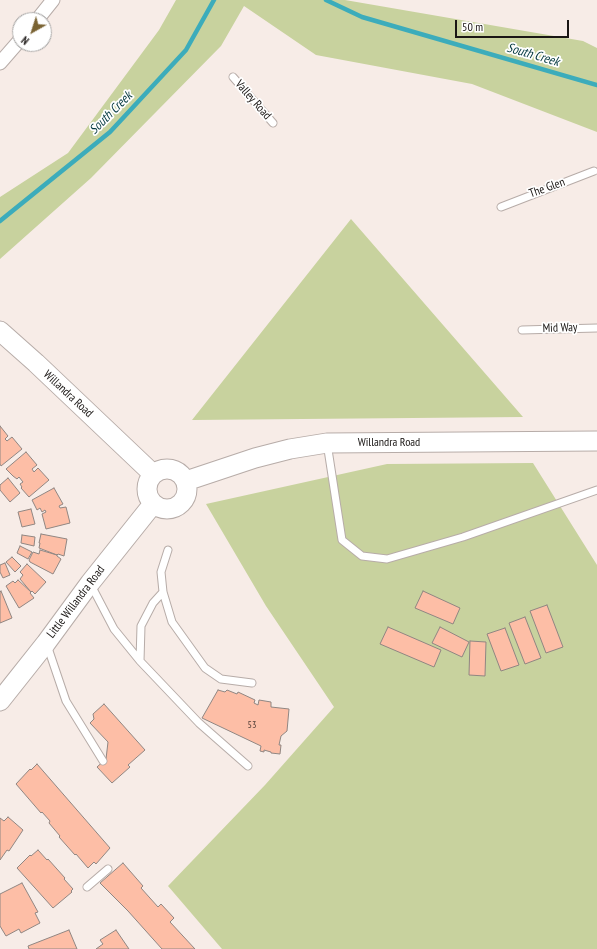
<!DOCTYPE html>
<html>
<head>
<meta charset="utf-8">
<style>
	body { margin:0 }
	#map { position:relative; width:597px; height:949px; overflow:hidden; background:#f7ece7; font-family:"PT Sans Narrow",sans-serif }
	canvas { display:block }
	.north { position:absolute; left:12px; top:12px; width:40px; height:40px; box-sizing:border-box; background:#fff; border:1px solid #a3a2a1; border-radius:50%; rotate:219deg; font-size:11px; font-weight:700; line-height:16px; text-align:center; color:#1a1614 }
	.north::after { content:''; display:block; margin:auto; width:14px; height:18px; background:#7a6333; clip-path:polygon(50% 0,100% 100%,50% 72%,0 100%) }
	.scale { position:absolute; left:455px; top:20px; width:114px; height:18px; box-sizing:border-box; border:2px solid #1a1614; border-top:0; padding-left:5px; font-size:12px; line-height:14px; white-space:nowrap; color:#1a1614; -webkit-text-stroke:3px #fff; paint-order:stroke }
</style>
</head>
<body>
<div id="map">
<canvas width="597" height="949"></canvas>
<div class="north">N</div>
<div class="scale">50 m</div>
</div>
<script>
const ctx = document.querySelector('canvas').getContext('2d');
ctx.lineJoin = 'round';
function fill(path, color) { ctx.fillStyle = color; ctx.fill(path, 'evenodd'); }
const toPath = rows => new Path2D(rows.map(r => 'M' + r).join(''));
function stroke(path, color, width, dash) { ctx.strokeStyle = color; ctx.lineWidth = width; ctx.lineCap = dash ? 'butt' : 'round'; ctx.setLineDash(dash || []); ctx.stroke(path); }
function write(font, color, halo, rows, align = 'center') {
  ctx.font = font + ' "PT Sans Narrow",sans-serif'; ctx.lineWidth = 3.5; ctx.setLineDash([]); ctx.textBaseline = 'middle'; ctx.strokeStyle = halo; ctx.fillStyle = color; for (const [text, x, y, turn = 0] of rows) {
    ctx.save(); ctx.translate(x, y); ctx.rotate((+turn || 0) * Math.PI / 180); ctx.textAlign = isNaN(turn) ? turn : align; if (halo) ctx.strokeText(text, 0, 0); ctx.fillText(text, 0, 0); ctx.restore();
  }
}
const green = toPath([
	[176,0,345,0,583,41,597,48,597,132,472,84,316,55,244,6,221,46,91,178,0,259,0,197,68,153,159,30],
	[351,219,523,417,192,420],
	[533,463,597,565,597,949,222,949,168,886,265,785,334,707,266,606,206,504,387,464]
]);
const stream = toPath([
	[326,0,362,17,597,85],
	[0,221,110,132,186,50,214,0]
]);
const building = toPath([
	[0,426,8,436,5,439,7,441,12,437,22,449,1,466,0,464,0,426],
	[26,452,37,465,32,469,34,472,38,468,49,480,29,497,21,488,22,487,20,484,23,482,19,477,17,479,13,476,6,469,26,452],
	[8,478,20,493,10,502,0,490,0,485,8,478],
	[54,488,63,504,59,506,60,508,66,507,70,523,46,529,42,514,46,512,45,510,42,512,40,508,37,510,32,500,54,488],
	[31,509,35,524,22,527,18,512,31,509],
	[41,534,67,539,64,556,58,554,57,555,39,548,40,543,39,543,41,534],
	[22,535,35,537,34,546,21,543,22,535],
	[20,546,32,552,28,559,17,553,20,546],
	[40,550,57,555,57,556,61,559,53,574,30,562,29,560,33,552,39,554,40,550],
	[12,557,21,566,15,572,6,562,12,557],
	[5,563,10,575,3,578,0,572,0,565,5,563],
	[27,564,46,582,35,594,32,591,31,592,20,579,23,575,20,572,27,564],
	[18,580,31,592,30,593,34,598,19,608,6,586,13,581,15,583,18,580],
	[1,591,12,618,0,623,0,592,1,591],
	[423,591,460,608,453,624,415,608,423,591],
	[547,605,563,647,546,653,530,611,547,605],
	[525,617,541,658,525,664,509,623,525,617],
	[388,627,441,650,434,667,380,644,388,627],
	[440,627,469,642,462,657,432,643,440,627],
	[505,628,519,665,501,671,487,634,505,628],
	[470,641,486,642,485,676,469,675,470,641],
	[218,690,225,692,227,690,237,694,238,692,255,700,254,703,258,705,259,700,271,702,271,707,289,709,287,731,281,736,279,745,281,745,280,754,271,753,271,752,264,750,264,752,260,751,261,746,202,718,218,690],
	[104,704,145,750,128,765,130,767,112,783,97,767,106,759,108,742,90,723,94,719,93,714,104,704],
	[37,764,110,848,96,864,94,862,88,868,76,854,75,855,59,837,60,836,49,823,50,821,42,812,41,813,16,784,30,769,31,770,37,764],
	[8,817,23,830,9,851,7,850,0,860,0,818,4,821,8,817],
	[38,850,47,860,48,859,65,878,64,879,73,889,71,891,72,892,53,908,17,868,30,855,31,856,38,850],
	[123,863,143,886,141,888,158,907,161,904,174,918,170,922,195,949,162,949,128,911,100,883,123,863],
	[22,883,38,912,35,913,40,923,21,933,19,929,6,936,0,926,0,894,22,883],
	[69,930,77,949,29,949,28,946,69,930],
	[116,930,129,949,96,949,103,944,100,940,116,930]
]);
const lane = toPath([
	[233,77,273,123],
	[501,207,594,171],
	[522,330,597,328],
	[327,443,342,540,362,556,387,559,463,537,597,490],
	[168,550,161,572,163,592,172,622,205,668,221,679,252,683],
	[91,585,114,629,140,661,199,723,248,766],
	[47,645,66,701,103,761],
	[140,661,141,626,153,603,163,592],
	[87,887,108,869]
]);
const street = toPath([
	[37,20,53,0],
	[0,63,20,40]
]);
const secondary = toPath([
	[0,331,36,363,153,474],
	'147 489a20 20 0 1 1 40 0a20 20 0 1 1-40 0Z',
	[186,481,255,458,290,449,327,443,597,441],
	[0,701,46,643,90,583,153,504]
]);
const numberNames = [
	["53",252,725]
];
const streetNames = [
	["Valley Road",253,100,49],
	["The Glen",547,188,-20],
	["Mid Way",560,328,-2],
	["Willandra Road",68,394,43],
	["Willandra Road",389,443],
	["Little Willandra Road",76,602,-53]
];
const waterNames = [
	["South Creek",533,55,16],
	["South Creek",111,113,-45]
];
fill(green, '#c8d29e');
stroke(stream, '#3cacbb', 4.5);
fill(building, '#fdbea6');
stroke(building, '#908682', 1);
stroke(lane, '#b7aca8', 9);
stroke(street, '#b7aca8', 15);
stroke(secondary, '#b7aca8', 21);
stroke(lane, '#fff', 7);
stroke(street, '#fff', 13);
stroke(secondary, '#fff', 19);
write('10px', '#534038', null, numberNames);
write('12px', '#1a1614', '#fff', streetNames);
write('italic 13px', '#043940', '#fff', waterNames);
</script>
</body>
</html>
